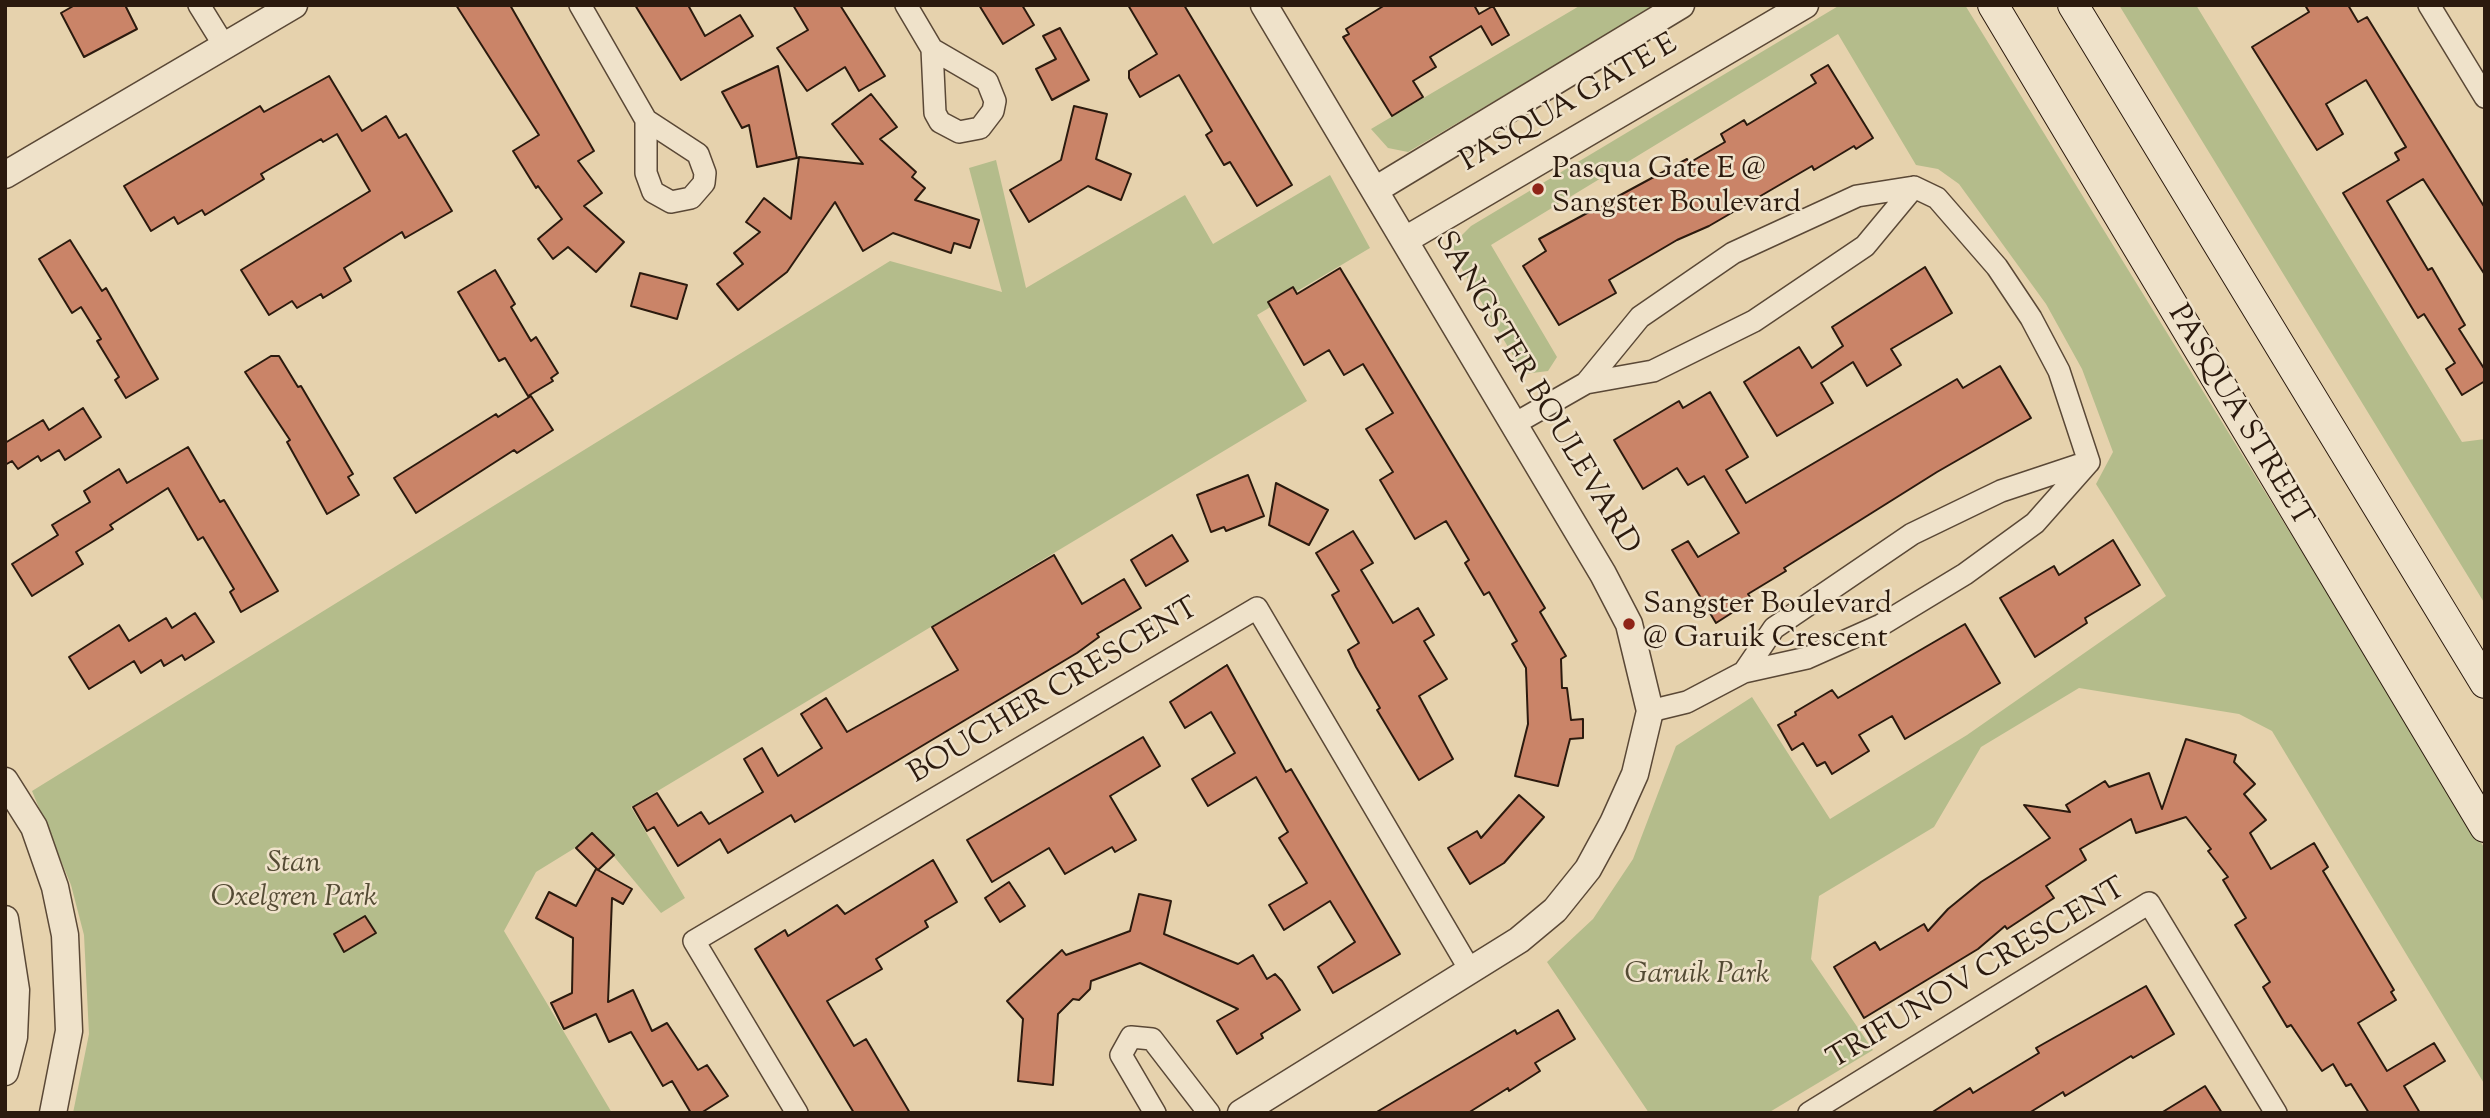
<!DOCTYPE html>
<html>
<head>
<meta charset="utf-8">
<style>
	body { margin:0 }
	#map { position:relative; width:2490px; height:1118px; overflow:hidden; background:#e6d2ad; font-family:"Sorts Mill Goudy",serif }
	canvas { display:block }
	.frame { position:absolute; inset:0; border:7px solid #2b1a0e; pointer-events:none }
</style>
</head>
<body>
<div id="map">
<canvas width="2490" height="1118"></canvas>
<div class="frame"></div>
</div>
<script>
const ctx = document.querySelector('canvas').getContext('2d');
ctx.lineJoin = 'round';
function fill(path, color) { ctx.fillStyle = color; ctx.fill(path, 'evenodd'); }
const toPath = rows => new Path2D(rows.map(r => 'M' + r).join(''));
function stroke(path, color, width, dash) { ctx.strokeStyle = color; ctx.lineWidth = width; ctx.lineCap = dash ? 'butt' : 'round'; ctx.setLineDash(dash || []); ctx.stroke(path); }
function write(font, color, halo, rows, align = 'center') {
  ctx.font = font + ' "Sorts Mill Goudy",serif'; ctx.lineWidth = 5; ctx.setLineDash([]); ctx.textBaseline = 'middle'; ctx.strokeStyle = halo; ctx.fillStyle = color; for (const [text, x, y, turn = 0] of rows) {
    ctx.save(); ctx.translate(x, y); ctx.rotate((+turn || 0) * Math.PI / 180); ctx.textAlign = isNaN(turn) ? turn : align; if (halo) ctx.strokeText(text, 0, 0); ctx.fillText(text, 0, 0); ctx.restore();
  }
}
const green = toPath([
	[1581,5,1657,5,1408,152,1388,148,1371,129],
	[1840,5,1965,5,2485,849,2485,1085,2272,731,2239,714,2079,688,1981,747,1934,827,1819,896,1811,959,1873,1050,1768,1113,1649,1113,1547,962,1593,919,1633,859,1676,746,1752,697,1830,819,1967,735,2166,596,2096,484,2113,452,2082,369,2046,304,1959,184,1938,169,1916,165,1838,34,1491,245,1557,357,1548,371,1524,374,1456,259,1453,244,1471,226],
	[2119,5,2196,5,2462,442,2485,439,2485,604],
	[996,160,1026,288,1185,195,1213,244,1330,175,1370,248,1257,315,1307,401,631,807,685,898,661,913,596,835,536,872,504,931,612,1113,73,1113,89,1034,84,935,71,885,32,791,890,261,1002,292,969,168]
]);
const building = toPath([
	[75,5,125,5,137,29,84,57,61,13,75,5],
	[456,5,510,5,594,151,578,161,602,193,584,206,624,242,596,272,568,247,553,259,538,239,562,219,538,186,536,188,513,151,539,135,456,5],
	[635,5,688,5,705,36,740,15,753,36,681,80,635,5],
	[793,5,840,5,885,76,859,91,845,67,807,91,777,48,808,30,793,5],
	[979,5,1022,5,1034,25,1003,44,979,5],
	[1128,5,1184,5,1292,185,1257,206,1230,162,1224,165,1206,135,1212,131,1179,75,1140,97,1129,78,1129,71,1157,54,1128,5],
	[1385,5,1474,5,1479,14,1493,6,1509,35,1492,45,1481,26,1430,57,1436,67,1413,81,1423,97,1392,116,1343,37,1349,34,1346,29,1385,5],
	[2305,5,2348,5,2358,22,2367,17,2485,208,2485,275,2423,179,2387,201,2428,270,2432,268,2450,299,2465,325,2459,329,2485,370,2485,381,2462,395,2446,369,2455,363,2424,314,2418,318,2343,193,2399,160,2395,153,2406,147,2366,80,2326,104,2343,134,2317,150,2252,47,2309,12,2305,5],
	[1060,28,1089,80,1052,100,1036,69,1056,59,1043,36,1060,28],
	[1828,65,1873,138,1856,149,1854,146,1814,170,1812,166,1709,226,1677,240,1609,280,1616,293,1559,325,1523,266,1546,251,1539,239,1687,159,1689,163,1725,142,1721,134,1744,120,1747,125,1816,83,1811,75,1828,65],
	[778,66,797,158,757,167,749,125,742,128,722,92,778,66],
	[329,76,362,131,386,116,399,138,406,134,452,211,405,238,402,232,344,268,351,281,323,298,321,294,297,308,292,301,269,315,241,270,370,191,337,134,323,142,321,139,261,174,264,179,205,215,202,210,178,224,174,217,151,231,124,186,260,106,264,112,329,76],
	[871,94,897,127,880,139,916,172,912,177,925,188,915,200,979,220,970,248,954,243,951,253,893,233,863,251,835,202,787,272,738,310,717,284,743,264,734,253,760,232,746,222,764,198,791,219,799,157,863,164,832,124,871,94],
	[1074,106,1107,114,1096,159,1131,174,1121,200,1088,186,1029,222,1010,190,1061,160,1074,106],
	[70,240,102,291,106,288,158,379,126,398,115,380,119,377,97,341,101,339,81,307,72,313,39,259,70,240],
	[1925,267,1952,313,1891,349,1901,365,1867,386,1853,362,1821,383,1833,403,1777,436,1744,382,1799,347,1812,368,1843,346,1832,327,1925,267],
	[1340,268,1545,608,1540,612,1566,656,1561,659,1562,688,1567,688,1571,720,1583,719,1583,738,1570,739,1558,786,1515,776,1528,724,1526,668,1512,644,1517,641,1489,592,1484,595,1465,563,1469,560,1446,521,1415,539,1380,480,1393,472,1366,429,1393,413,1363,364,1344,375,1329,350,1304,365,1268,302,1293,287,1297,294,1340,268],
	[495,270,515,304,511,307,531,341,536,337,558,373,551,378,553,381,528,396,505,358,499,361,458,292,495,270],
	[640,273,687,285,677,319,631,306,640,273],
	[271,356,279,356,298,387,301,386,353,474,348,477,359,495,327,514,287,442,290,440,245,372,271,356],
	[2000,366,2031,418,1937,472,1784,568,1786,571,1748,594,1752,600,1716,623,1672,550,1688,541,1698,557,1739,533,1704,476,1688,485,1677,468,1643,489,1614,440,1679,401,1683,408,1710,392,1748,457,1726,470,1746,503,1957,379,1963,388,2000,366],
	[531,396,553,430,517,453,514,450,416,513,394,478,496,414,498,417,531,396],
	[83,408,101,437,65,460,59,450,41,461,38,456,18,469,12,461,5,465,5,443,43,420,49,430,83,408],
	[188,447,220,502,224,500,278,591,241,612,230,592,234,589,203,537,198,540,168,488,110,525,113,529,76,552,83,564,32,596,12,564,58,535,52,525,90,502,84,491,119,469,127,483,188,447],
	[1248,475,1264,516,1226,531,1224,527,1211,532,1197,495,1248,475],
	[1276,483,1328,510,1309,545,1269,525,1276,483],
	[1353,531,1373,563,1361,570,1393,623,1418,608,1434,635,1424,641,1447,679,1419,696,1453,759,1419,780,1377,710,1380,708,1356,667,1348,650,1359,643,1332,595,1339,591,1316,553,1353,531],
	[1172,535,1188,561,1146,586,1131,560,1172,535],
	[2113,540,2140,585,2085,618,2087,623,2035,657,2000,598,2054,566,2059,575,2113,540],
	[1054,555,1082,604,1124,579,1141,608,1097,634,1099,637,1077,653,795,822,791,815,728,853,720,839,678,866,654,827,647,831,633,807,657,793,678,826,701,812,709,824,763,792,744,759,762,748,778,776,822,748,801,714,826,698,847,732,958,670,932,627,1054,555],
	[195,613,214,642,185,660,182,655,164,666,161,660,141,673,134,661,89,689,69,657,119,625,129,641,166,618,172,628,195,613],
	[1965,624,2000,683,1905,739,1892,716,1859,735,1869,751,1832,774,1825,762,1817,766,1803,743,1792,750,1778,725,1796,715,1795,712,1832,690,1838,698,1965,624],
	[1227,665,1286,772,1291,769,1400,954,1333,993,1318,967,1355,942,1330,901,1284,930,1269,905,1307,883,1279,838,1288,832,1256,777,1208,806,1192,779,1235,753,1211,712,1185,728,1170,702,1227,665],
	[1143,737,1160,766,1110,796,1136,840,1115,852,1112,847,1065,874,1049,848,992,882,967,840,1143,737],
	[2186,739,2236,755,2234,762,2255,784,2244,794,2266,820,2250,833,2271,869,2314,843,2328,867,2323,871,2394,990,2391,992,2396,1000,2358,1023,2387,1071,2434,1043,2445,1061,2404,1086,2420,1113,2369,1113,2351,1084,2346,1086,2333,1064,2322,1071,2291,1025,2287,1027,2263,987,2270,982,2235,925,2246,918,2223,880,2228,877,2208,851,2211,849,2186,817,2136,833,2131,819,2080,849,2086,860,2046,886,2054,898,2007,929,2005,926,1978,949,1864,1018,1834,967,1875,942,1880,950,1924,924,1928,931,1948,909,1981,882,2050,838,2024,805,2070,812,2066,805,2105,781,2109,787,2149,773,2162,809,2186,739],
	[1519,795,1544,817,1504,863,1470,884,1448,848,1477,831,1481,838,1519,795],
	[592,833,614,855,598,870,576,848,592,833],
	[933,860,957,902,925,921,928,927,876,959,882,969,827,1001,854,1046,866,1039,910,1113,854,1113,755,949,785,930,788,936,837,905,845,914,933,860],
	[596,869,632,889,623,904,612,898,608,1002,633,990,652,1031,667,1023,698,1070,707,1065,728,1096,701,1113,691,1113,672,1081,663,1086,631,1032,609,1042,596,1014,564,1029,551,1003,572,993,573,938,536,918,549,892,576,906,596,869],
	[1009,882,1025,906,1000,922,985,898,1009,882],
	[1139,894,1171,901,1164,934,1238,964,1253,955,1267,979,1275,974,1282,981,1300,1010,1261,1034,1263,1038,1237,1054,1217,1021,1238,1009,1140,963,1091,981,1090,989,1079,1000,1073,999,1058,1014,1053,1085,1018,1081,1023,1019,1007,1001,1062,950,1066,955,1130,931,1139,894],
	[365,916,376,933,344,952,334,934,365,916],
	[2146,986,2174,1034,2133,1058,2131,1056,2065,1096,2063,1092,2029,1113,1931,1113,1970,1088,1973,1093,2039,1053,2036,1048,2146,986],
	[1558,1010,1575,1039,1535,1063,1540,1071,1509,1091,1508,1088,1468,1113,1375,1113,1515,1030,1517,1034,1558,1010],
	[2205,1086,2222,1113,2161,1113,2205,1086]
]);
const minor = toPath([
	[199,5,225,47],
	[580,5,646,120,698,154,705,173,704,183,691,198,671,202,653,192,646,173,646,120],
	[906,5,932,49,987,81,995,101,993,111,980,128,959,132,940,122,935,113,932,49],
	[2429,5,2485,97],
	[1586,383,1640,317,1733,253,1857,196,1914,187,1937,198,1997,267,2031,318,2059,371,2089,462],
	[1516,423,1586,383,1653,371,1754,321,1865,246,1914,187],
	[1744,672,1774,628,1912,534,2001,491,2088,462],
	[1650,711,1687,702,1744,672,1807,658,1881,625,1965,574,2035,523,2089,462],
	[797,1113,694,941,1257,608,1470,970],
	[1155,1113,1121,1055,1131,1037,1152,1039,1209,1113],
	[1809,1113,2149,903,2276,1113]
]);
const tertiary = toPath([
	[5,175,294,5],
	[1375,190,1681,5],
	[1405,240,1805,5],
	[5,781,34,827,55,887,65,935,69,1031,53,1113],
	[5,919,16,990,14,1037,5,1072],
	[1241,1113,1519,940,1555,910,1588,869,1613,823,1635,774,1650,711,1629,624,1603,574,1264,5]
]);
const secondary = toPath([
	[1993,5,2485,827],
	[2073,5,2485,683]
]);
const markers = [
	[1538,189,7,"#8f2418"],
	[1629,624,7,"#8f2418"]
];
const streetNames = [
	["PASQUA GATE E",1570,105,-30],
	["SANGSTER BOULEVARD",1535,394,59],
	["PASQUA STREET",2238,417,59],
	["BOUCHER CRESCENT",1055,693,-31],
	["TRIFUNOV CRESCENT",1978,976,-31]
];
const poiNames = [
	["Pasqua Gate E @",1552,172],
	["Sangster Boulevard",1552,206],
	["Sangster Boulevard",1643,607],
	["@ Garuik Crescent",1643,641]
];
const parkNames = [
	["Stan",294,866],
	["Oxelgren Park",294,900],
	["Garuik Park",1697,977]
];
fill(green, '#b4bc8b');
fill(building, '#ca8468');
stroke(building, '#2b1a0e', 2);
stroke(minor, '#5a4836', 24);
stroke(tertiary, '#5a4836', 29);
stroke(secondary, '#2b1a0e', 32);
stroke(minor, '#efe2ca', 21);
stroke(tertiary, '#efe2ca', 26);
stroke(secondary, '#efe2ca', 30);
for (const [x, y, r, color] of markers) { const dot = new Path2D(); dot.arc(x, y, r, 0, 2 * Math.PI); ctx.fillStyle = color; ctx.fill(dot); stroke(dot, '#efe2ca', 2.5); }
write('30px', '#2b1a0e', '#efe2ca', streetNames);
write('30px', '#2b1a0e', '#efe2ca', poiNames, 'left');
write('italic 30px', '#544b34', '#efe2ca', parkNames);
</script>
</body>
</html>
